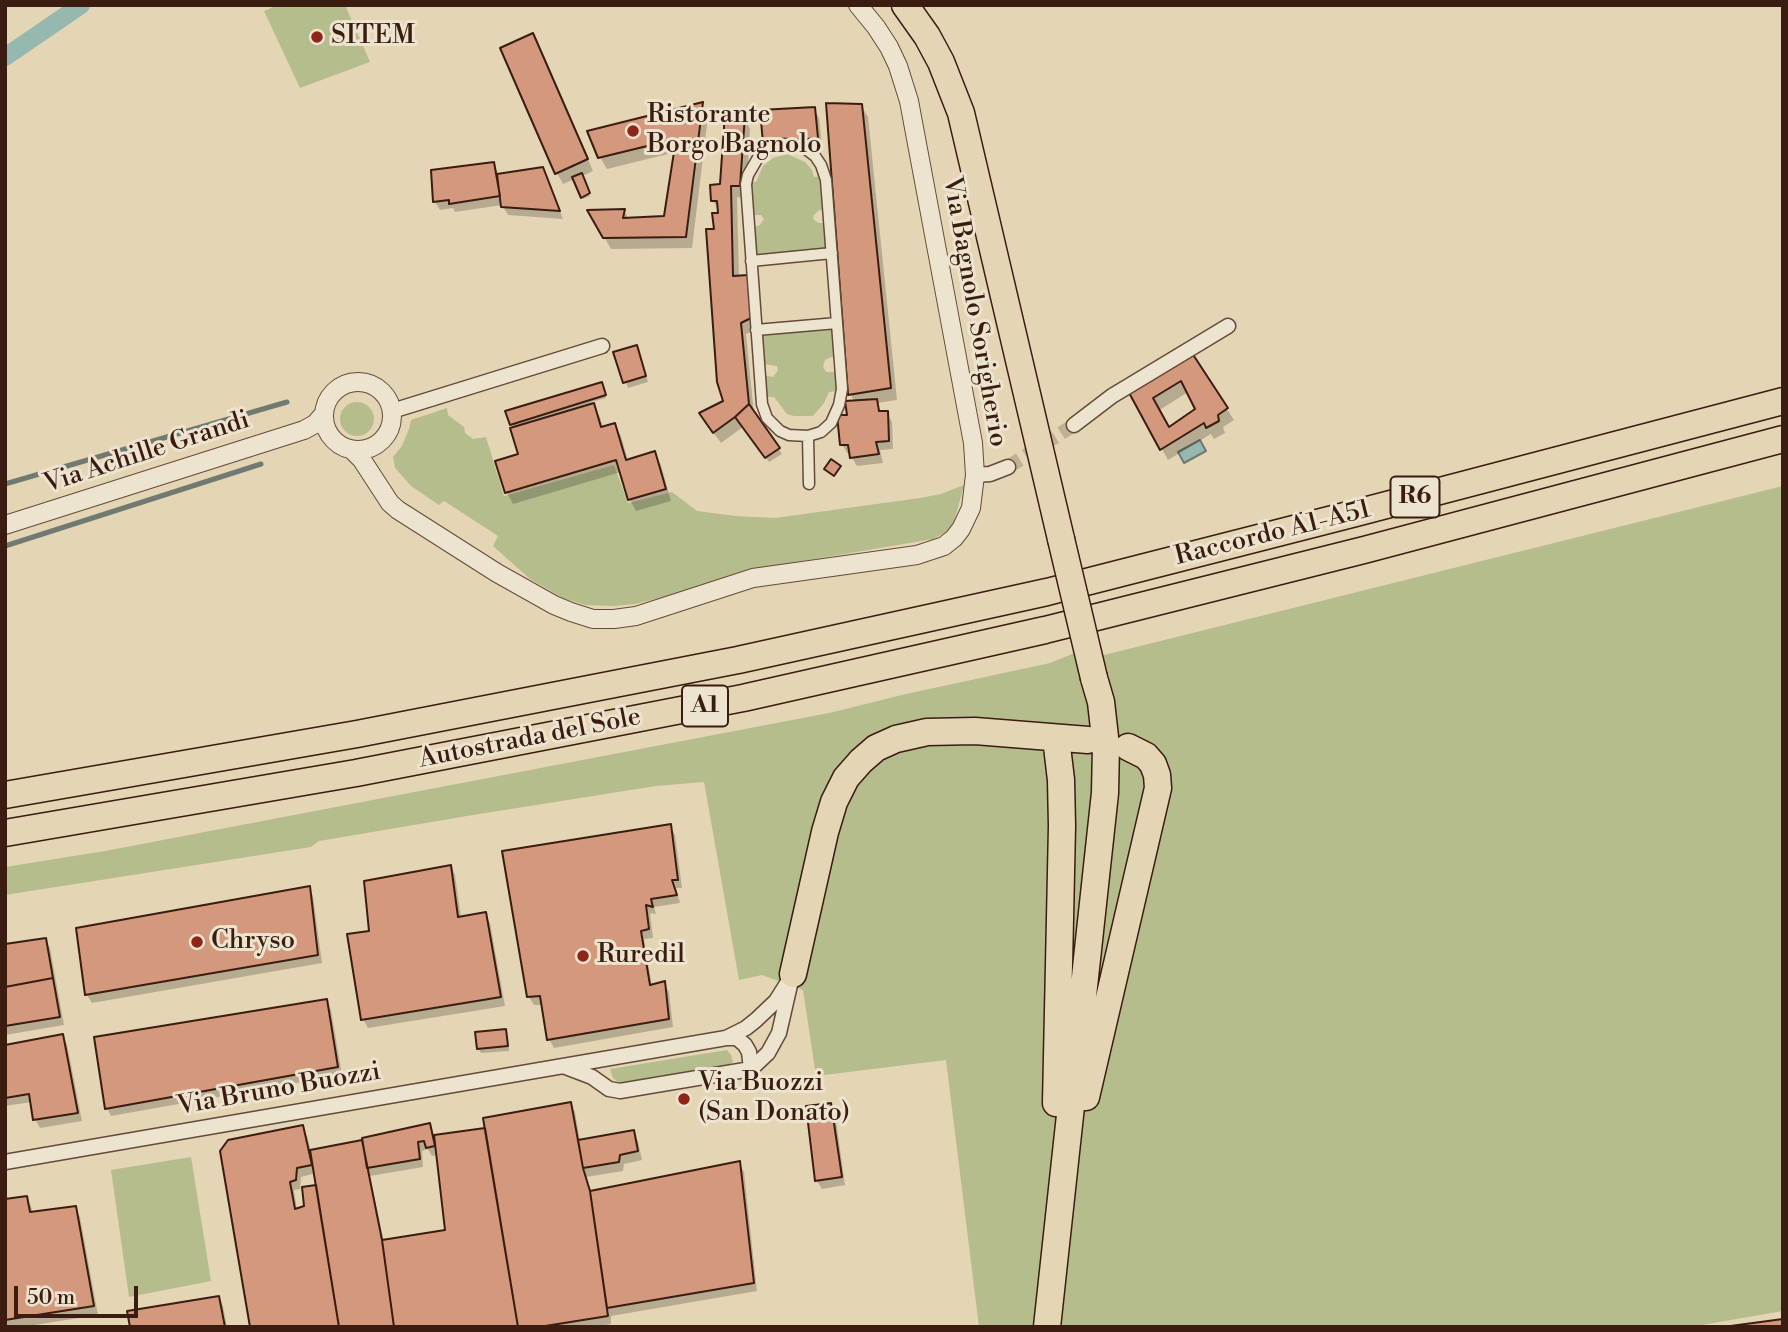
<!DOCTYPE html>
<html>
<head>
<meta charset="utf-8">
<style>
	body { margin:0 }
	#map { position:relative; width:1788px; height:1332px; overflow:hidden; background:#e4d5b5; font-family:"Libre Bodoni",serif }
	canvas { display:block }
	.frame { position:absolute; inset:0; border:7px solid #3a1c11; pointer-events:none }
	.scale { position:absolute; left:14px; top:1286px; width:124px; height:32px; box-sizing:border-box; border:4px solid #3a1c11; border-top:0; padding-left:9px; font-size:21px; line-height:24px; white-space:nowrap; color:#3a1c11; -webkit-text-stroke:5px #ede4cf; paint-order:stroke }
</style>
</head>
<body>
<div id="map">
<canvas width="1788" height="1332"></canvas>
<div class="frame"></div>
<div class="scale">50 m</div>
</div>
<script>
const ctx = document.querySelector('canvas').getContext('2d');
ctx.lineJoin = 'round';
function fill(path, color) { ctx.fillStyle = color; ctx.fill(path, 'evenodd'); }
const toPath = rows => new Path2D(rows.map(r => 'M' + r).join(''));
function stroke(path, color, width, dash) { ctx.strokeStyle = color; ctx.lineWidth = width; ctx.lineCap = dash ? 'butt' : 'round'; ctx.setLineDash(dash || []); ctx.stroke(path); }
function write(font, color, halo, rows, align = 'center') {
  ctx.font = font + ' "Libre Bodoni",serif'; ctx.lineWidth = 6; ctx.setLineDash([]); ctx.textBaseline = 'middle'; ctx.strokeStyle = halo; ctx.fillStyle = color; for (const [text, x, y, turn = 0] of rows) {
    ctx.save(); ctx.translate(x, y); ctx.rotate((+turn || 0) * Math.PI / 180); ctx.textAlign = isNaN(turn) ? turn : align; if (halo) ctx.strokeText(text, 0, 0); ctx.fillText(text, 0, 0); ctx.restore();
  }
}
const green = toPath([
	[278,5,345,5,370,62,300,88,264,11],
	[787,154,805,162,812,170,814,177,822,176,823,209,818,211,813,216,814,220,819,223,825,223,828,252,753,259,751,228,760,225,764,219,761,215,751,215,749,182,756,182,763,166,773,158],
	[834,326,836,358,831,357,825,360,823,367,826,372,837,372,837,391,829,392,824,403,813,416,794,416,787,414,774,397,764,397,763,375,773,377,778,370,777,366,763,364,760,331],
	'340 419a17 17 0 1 1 34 0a17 17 0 1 1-34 0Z',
	[447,408,448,415,464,427,465,433,473,439,486,437,504,496,614,465,628,503,672,492,697,511,736,516,775,518,920,498,941,494,964,485,954,522,946,532,933,539,750,570,660,598,635,604,614,606,585,605,563,598,530,579,493,546,498,536,444,501,439,505,411,486,395,468,393,457,402,446,409,429,411,420],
	[1783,486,1783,1311,1690,1327,979,1327,946,1060,816,1076,803,990,762,975,739,980,704,782,656,786,473,815,331,839,319,841,311,847,5,895,5,867,105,851,829,713,906,694,1050,663,1077,652,1080,661],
	[727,1050,731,1055,733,1062,728,1066,620,1084,613,1078,610,1069],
	[191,1157,211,1281,129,1297,111,1170]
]);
const water = toPath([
	[1200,440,1206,451,1184,463,1178,452,1200,440]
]);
const shadow = toPath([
	[539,47,593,171,582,176,590,196,583,199,575,179,563,184,557,173],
	[702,104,708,116,692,248,611,249,590,212,624,211,629,219,665,218,676,152,607,169,600,157],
	[861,105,868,117,897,400,877,403,881,413,887,413,892,422,893,449,880,450,883,463,857,466,852,458,851,453,847,453,842,444,855,402,850,394],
	[814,109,819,118,822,146,770,151,765,143],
	[744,117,750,129,746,198,737,197,739,277,757,330,746,334,754,414,782,454,769,462,743,427,721,443,708,425,725,402,716,231,720,212,713,201,722,185],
	[494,164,499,176,547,177,563,219,508,215,502,205,455,212,453,208,440,210,435,202,433,172],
	[639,352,648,382,628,388,616,353],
	[1192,355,1234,420,1223,427,1225,433,1214,439,1211,434,1168,460,1130,390],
	[1188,392,1197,410,1169,430,1158,411],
	[603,386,606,398,591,402,600,417,603,428,614,425,621,436,628,461,654,453,661,465,671,501,636,511,630,500,621,472,513,504,507,493,498,462,520,456,514,429,507,412],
	[670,826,675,835,682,888,676,888,680,903,654,907,656,914,650,913,653,938,644,939,652,986,664,983,669,992,673,1027,554,1048,549,1039,543,1005,534,1005,529,997],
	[451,866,455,875,461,918,485,914,490,923,505,1006,368,1028,363,1019],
	[309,888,313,896,322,963,92,1003,87,995],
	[45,940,50,948,64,1025,5,1035,5,946],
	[327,1001,331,1010,342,1075,111,1116,107,1108],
	[505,1031,508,1036,509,1051,481,1053,478,1048],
	[62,1036,67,1044,82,1121,40,1128,35,1119,32,1102,5,1106,5,1047],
	[570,1104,575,1112,580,1141,633,1132,638,1141,642,1160,624,1164,623,1171,586,1177,591,1192,739,1163,744,1172,757,1291,611,1316,611,1324,595,1327,251,1327,302,1127,307,1136,311,1152,364,1141,429,1125,435,1137,487,1129],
	[428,1149,432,1156,438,1155,447,1231,384,1242,370,1176,423,1167,422,1151],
	[316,1173,318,1186,306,1208,297,1210,294,1190,300,1189,301,1177],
	[830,1104,835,1113,845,1185,822,1189,817,1181],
	[26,1198,31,1206,33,1214,75,1208,80,1217,98,1315,22,1327,5,1327,5,1201],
	[219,1298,223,1306,227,1327,132,1327]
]);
const stream = toPath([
	[5,484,287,402],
	[5,546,261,464]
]);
const canal = toPath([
	[5,57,81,5]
]);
const building = toPath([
	[533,33,588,159,555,174,500,48,533,33],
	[703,102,686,237,603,238,587,210,625,209,623,218,664,216,676,139,598,158,587,131,703,102],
	[826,103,862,104,891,388,848,395,826,103],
	[815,107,818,138,763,143,760,110,815,107],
	[725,113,745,115,740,186,731,186,733,276,748,275,751,318,741,323,749,404,735,417,713,433,699,413,723,401,717,382,706,229,714,229,712,213,718,213,717,201,711,201,710,185,720,184,725,113],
	[494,162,500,196,449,204,449,200,433,202,431,170,494,162],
	[543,167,560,211,501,207,497,174,543,167],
	[582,173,590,193,581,198,572,177,582,173],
	[637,345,646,376,623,383,613,352,637,345],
	[1192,353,1228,408,1218,415,1219,421,1206,428,1204,423,1160,450,1127,389,1192,353],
	[1181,381,1195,409,1169,427,1153,398,1181,381],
	[602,382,606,395,510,425,505,411,602,382],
	[877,399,879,411,888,411,889,441,876,442,879,454,850,458,848,445,840,445,837,415,847,415,845,401,877,399],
	[594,403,601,427,615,423,626,460,655,451,666,489,628,500,616,460,505,493,495,461,518,454,510,428,594,403],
	[749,404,780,448,765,458,735,417,749,404],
	[831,459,841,466,834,476,824,469,831,459],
	[671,824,678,880,672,880,677,895,651,899,653,907,646,905,649,929,641,931,650,985,665,981,669,1019,547,1040,540,996,527,997,502,851,671,824],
	[451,865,458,917,486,912,501,997,361,1020,347,934,369,931,364,881,451,865],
	[310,886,318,955,85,995,76,928,310,886],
	[46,938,53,978,5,987,5,944,46,938],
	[53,978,60,1017,5,1026,5,987,53,978],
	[327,999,338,1067,105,1109,94,1037,327,999],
	[506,1029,508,1046,477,1049,475,1032,506,1029],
	[63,1034,78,1113,33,1120,29,1094,5,1098,5,1045,63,1034],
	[571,1102,583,1168,590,1191,608,1316,539,1327,518,1327,483,1118,571,1102],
	[831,1103,842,1177,815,1181,806,1106,831,1103],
	[430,1123,435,1146,426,1148,424,1141,418,1142,420,1159,367,1168,362,1138,430,1123],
	[303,1125,312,1165,297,1168,296,1180,290,1182,295,1209,304,1206,302,1187,316,1185,339,1327,250,1327,220,1151,228,1140,303,1125],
	[485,1128,518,1327,394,1327,382,1240,445,1230,434,1135,485,1128],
	[634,1130,638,1151,620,1155,619,1162,583,1168,578,1140,634,1130],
	[362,1140,382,1240,394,1327,339,1327,310,1150,362,1140],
	[740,1161,754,1283,607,1308,590,1191,740,1161],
	[27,1196,30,1212,76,1206,94,1306,5,1320,5,1199,27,1196],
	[219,1296,225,1327,130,1327,127,1311,219,1296],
	[1783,1319,1783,1327,1723,1327,1783,1319]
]);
const minorTunnel = toPath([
	[1008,467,1074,425]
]);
const pedestrian = toPath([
	[784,144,796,145,806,149,815,156,821,165,826,180,842,389,839,405,831,423,821,432,808,436,789,435,780,431,767,418,762,404,746,184,748,175,759,156,773,146,784,144],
	[751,261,832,253],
	[756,330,837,323],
	[808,436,809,484]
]);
const minor = toPath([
	[392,411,602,346],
	[1074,425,1112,396,1228,326],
	[975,475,990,474,1008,467],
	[726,1038,737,1038,745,1045,749,1052,751,1069],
	[563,1066,592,1077,609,1089,620,1091,751,1069,768,1053,779,1033,790,985],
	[5,1162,726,1038,746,1028,756,1020,776,1001,793,974]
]);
const tertiary = toPath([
	'324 416a34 34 0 1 1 68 0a34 34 0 1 1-68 0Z',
	[352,450,362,460,390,503,398,510,497,573,554,605,571,612,593,619,614,619,636,616,753,578,917,555,944,546,954,538,961,529,971,508,975,475,973,443,909,101,898,66,889,47,876,27,858,5],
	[5,525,304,430,315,424,323,415]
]);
const motorway = toPath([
	[905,5,927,36,941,62,961,113,1061,539],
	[1056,738,1061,780,1062,826,1056,1103],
	[5,795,357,734,738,660,1047,592,1356,513,1783,401],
	[5,833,356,773,743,698,1045,630,1364,550,1783,439],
	[793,974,825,832,834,802,846,778,861,761,876,748,896,739,927,732,975,731,1088,740],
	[1086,1097,1158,788,1157,775,1153,764,1146,756,1128,747],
	[1047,1327,1105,793,1106,746,1101,702,1094,678]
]);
const motorwayBridge = toPath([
	[1061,539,1094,678]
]);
const markers = [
	[317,37,7,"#8f2418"],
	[633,131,7,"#8f2418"],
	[197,942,7,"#8f2418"],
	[583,956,7,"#8f2418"],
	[684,1099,7,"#8f2418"]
];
const shields = [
	[1415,497,49],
	[705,706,46]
];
const shieldNames = [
	["R6",1415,497],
	["A1",705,706]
];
const poiNames = [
	["SITEM",331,37],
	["Ristorante",647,116],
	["Borgo Bagnolo",647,146],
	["Chryso",211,942],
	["Ruredil",597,956],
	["Via Buozzi",698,1084],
	["(San Donato)",698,1114]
];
const streetNames = [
	["Via Bagnolo Sorigherio",974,312,80],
	["Via Achille Grandi",147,453,-18],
	["Raccordo A1-A51",1273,534,-14],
	["Autostrada del Sole",530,739,-11],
	["Via Bruno Buozzi",279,1090,-10]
];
fill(green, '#b6bd8c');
fill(water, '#95b8b0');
stroke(water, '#717a70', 2);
fill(shadow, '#0003');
stroke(stream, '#717a70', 5);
stroke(canal, '#95b8b0', 18);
fill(building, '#d4997c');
stroke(building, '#3a1c11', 2);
stroke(minorTunnel, '#c2b094', 14, [14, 7]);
stroke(pedestrian, '#644a3a', 13);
stroke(minor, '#644a3a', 17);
stroke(tertiary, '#644a3a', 20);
stroke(motorway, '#3a1c11', 29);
stroke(pedestrian, '#ede4cf', 10);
stroke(minor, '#ede4cf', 14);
stroke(tertiary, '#ede4cf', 18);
stroke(motorway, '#e4d5b5', 26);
stroke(motorwayBridge, '#3a1c11', 29, []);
stroke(motorwayBridge, '#e4d5b5', 26);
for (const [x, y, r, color] of markers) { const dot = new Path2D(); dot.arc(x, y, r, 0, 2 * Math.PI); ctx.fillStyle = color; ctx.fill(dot); stroke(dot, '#ede4cf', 2.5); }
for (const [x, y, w] of shields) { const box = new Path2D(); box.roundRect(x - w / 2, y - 20.5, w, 41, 5); ctx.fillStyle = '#ede4cf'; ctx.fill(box); stroke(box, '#3a1c11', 2); }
write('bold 24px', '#3a1c11', null, shieldNames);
write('26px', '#3a1c11', '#ede4cf', poiNames, 'left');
write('26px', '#3a1c11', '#ede4cf', streetNames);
</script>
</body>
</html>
